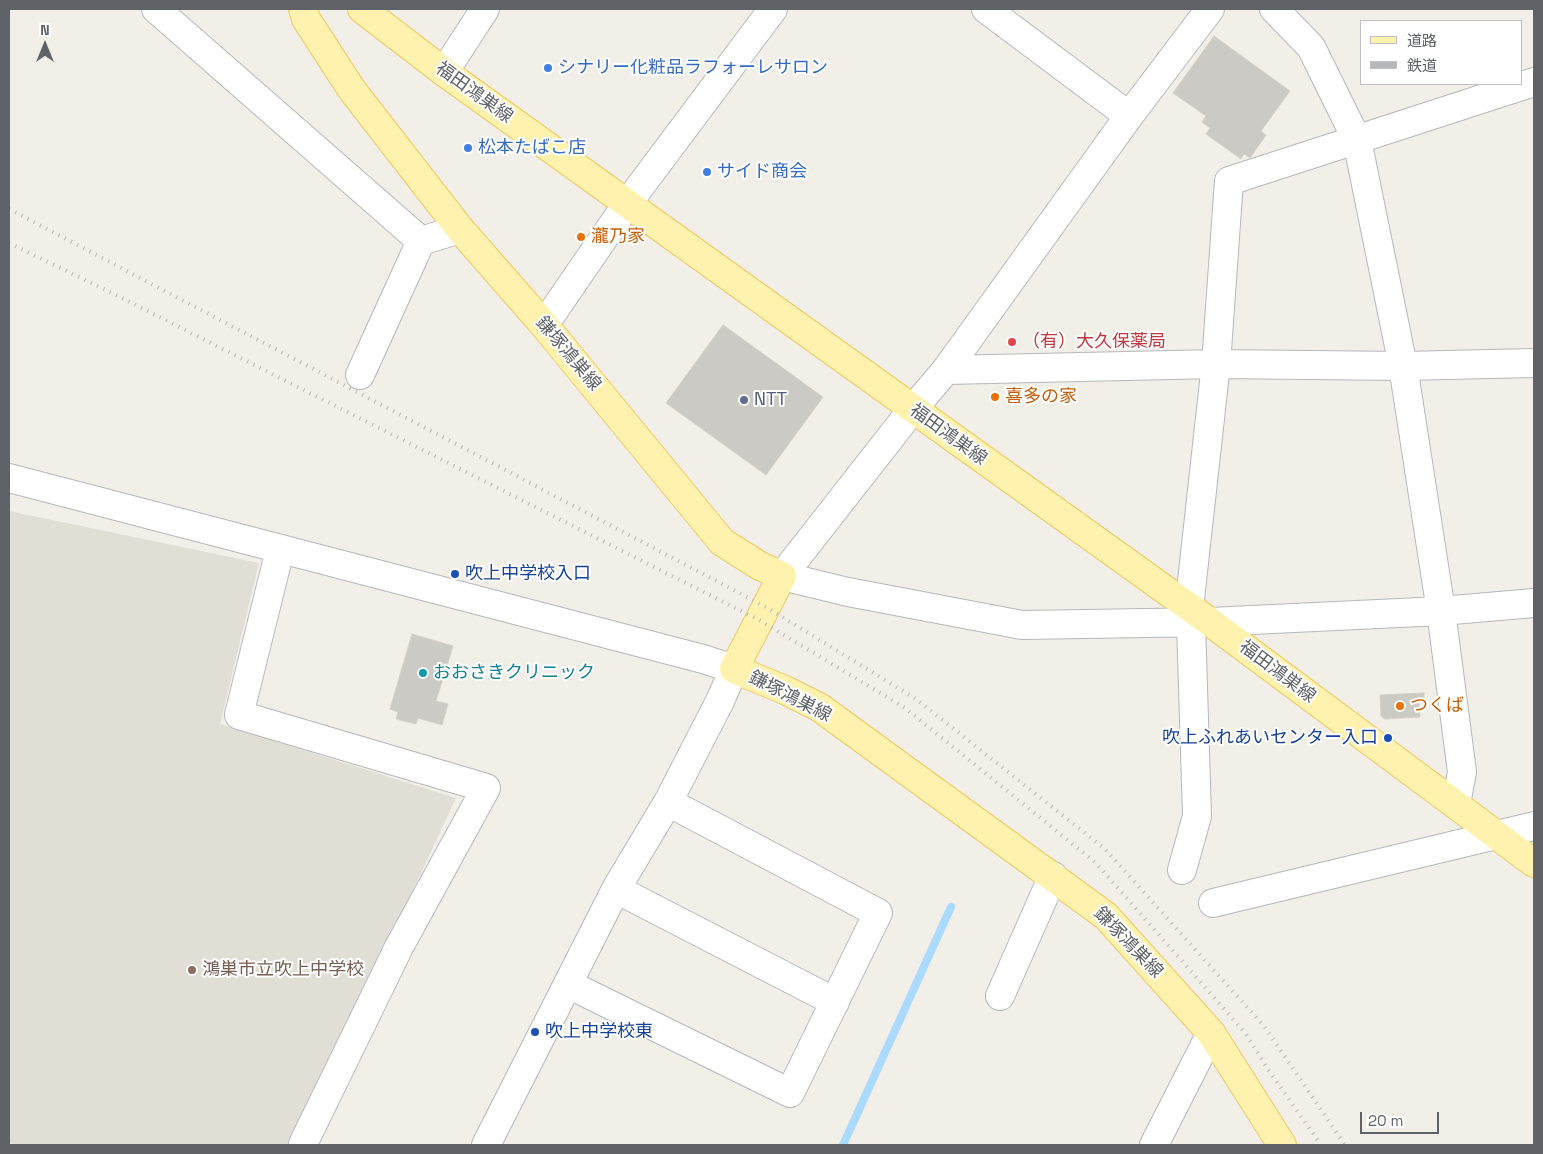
<!DOCTYPE html>
<html>
<head>
<meta charset="utf-8">
<style>
	body { margin:0 }
	#map { position:relative; width:1543px; height:1154px; overflow:hidden; background:#f1efe8; font-family:"Space Grotesk","Noto Sans JP",sans-serif }
	canvas { display:block }
	.frame { position:absolute; inset:0; border:10px solid #5f6368; pointer-events:none }
	.legend { position:absolute; left:1360px; top:20px; width:162px; height:65px; box-sizing:border-box; background:#fff; border:1px solid #bfc1c3; margin:0; padding:6px 9px; list-style:none; font-size:15px; color:#5f6368 }
	.legend li { display:flex; align-items:center; gap:10px; height:25px }
	.legend b { width:25px; border:1px solid #bfc1c3 }
	.north { position:absolute; left:20px; top:20px; width:50px; height:50px; -webkit-text-stroke:4px #fff; paint-order:stroke; rotate:0deg; font-size:14px; font-weight:700; line-height:20px; text-align:center; color:#5f6368 }
	.north::after { content:''; display:block; margin:auto; width:18px; height:22px; background:#5f6368; clip-path:polygon(50% 0,100% 100%,50% 72%,0 100%) }
	.scale { position:absolute; left:1360px; top:1112px; width:79px; height:22px; box-sizing:border-box; border:2px solid #5f6368; border-top:0; padding-left:6px; font-size:15px; line-height:18px; white-space:nowrap; color:#5f6368; -webkit-text-stroke:4px #fff; paint-order:stroke }
</style>
</head>
<body>
<div id="map">
<canvas width="1543" height="1154"></canvas>
<div class="frame"></div>
<ul class="legend">
<li><b style="height:6px;background:#fff2af"></b>道路</li>
<li><b style="height:6px;background:#b6b7b8"></b>鉄道</li>
</ul>
<div class="north">N</div>
<div class="scale">20 m</div>
</div>
<script>
const ctx = document.querySelector('canvas').getContext('2d');
ctx.lineJoin = 'round';
function fill(path, color) { ctx.fillStyle = color; ctx.fill(path, 'evenodd'); }
const toPath = rows => new Path2D(rows.map(r => 'M' + r).join(''));
function stroke(path, color, width, dash) { ctx.strokeStyle = color; ctx.lineWidth = width; ctx.lineCap = dash ? 'butt' : 'round'; ctx.setLineDash(dash || []); ctx.stroke(path); }
function write(font, color, halo, rows, align = 'center') {
  ctx.font = font + ' "Space Grotesk","Noto Sans JP",sans-serif'; ctx.lineWidth = 4; ctx.setLineDash([]); ctx.textBaseline = 'middle'; ctx.strokeStyle = halo; ctx.fillStyle = color; for (const [text, x, y, turn = 0] of rows) {
    ctx.save(); ctx.translate(x, y); ctx.rotate((+turn || 0) * Math.PI / 180); ctx.textAlign = isNaN(turn) ? turn : align; if (halo) ctx.strokeText(text, 0, 0); ctx.fillText(text, 0, 0); ctx.restore();
  }
}
const education = toPath([
	[9,511,259,563,220,724,456,798,294,1145,14,1145,9,1142]
]);
const stream = toPath([
	[843,1145,951,907]
]);
const building = toPath([
	[1214,36,1290,91,1261,131,1266,135,1250,158,1244,154,1241,159,1206,134,1210,128,1202,122,1206,116,1173,93,1214,36],
	[723,325,823,397,766,475,666,403,723,325],
	[412,634,453,646,436,701,448,704,442,725,418,718,416,724,396,719,398,712,390,709,412,634],
	[1424,693,1424,702,1419,702,1420,717,1385,719,1381,716,1380,695,1424,693]
]);
const minor = toPath([
	[156,9,421,241,460,229],
	[986,9,1129,116],
	[1210,9,1129,116,946,370,912,410,782,576,848,592,1022,625,1210,622,1441,611,1534,603],
	[1274,9,1311,47,1357,140,1403,366,1441,611,1462,772,1456,804],
	[444,72,485,9],
	[544,325,627,204,773,9],
	[946,370,1216,364,1403,366,1534,363],
	[360,375,421,241],
	[9,478,703,659,734,669,720,701,668,802,616,889,486,1145],
	[280,550,239,715,486,788,399,947,303,1144,305,1145],
	[1189,608,1216,364,1229,181,1534,82],
	[1182,870,1197,816,1191,623],
	[616,889,835,1002],
	[1213,903,1534,826],
	[568,984,790,1093,878,913,668,802],
	[1000,996,1053,876],
	[1154,1145,1211,1033]
]);
const major = toPath([
	[303,9,306,19,352,90,460,229,544,325,722,542,760,566,782,576,734,669,785,690,819,707,1106,916,1211,1033,1282,1145],
	[362,9,444,72,1210,622,1534,863]
]);
const rail = toPath([
	[9,209,766,607,916,699,1105,849,1264,1026,1345,1145],
	[9,243,112,293,759,620,905,708,1096,863,1246,1034,1267,1068,1321,1145]
]);
const markers = [
	[548,68,5,"#3f7fe0"],
	[468,148,5,"#3f7fe0"],
	[707,172,5,"#3f7fe0"],
	[581,237,5,"#e8710a"],
	[1012,342,5,"#e0444e"],
	[995,397,5,"#e8710a"],
	[744,400,5,"#5c6f8a"],
	[455,574,5,"#1a4fb4"],
	[423,673,5,"#0f9aa8"],
	[1400,706,5,"#e8710a"],
	[1388,738,5,"#1a4fb4"],
	[192,970,5,"#8d6e63"],
	[535,1032,5,"#1a4fb4"]
];
const shopNames = [
	["シナリー化粧品ラフォーレサロン",558,68],
	["松本たばこ店",478,148],
	["サイド商会",717,172]
];
const streetNames = [
	["福田鴻巣線",474,93,36],
	["鎌塚鴻巣線",568,354,50],
	["福田鴻巣線",948,435,36],
	["福田鴻巣線",1277,672,37],
	["鎌塚鴻巣線",790,697,27],
	["鎌塚鴻巣線",1128,943,46]
];
const foodNames = [
	["瀧乃家",591,237],
	["喜多の家",1005,397],
	["つくば",1410,706]
];
const healthNames = [
	["（有）大久保薬局",1022,342]
];
const serviceNames = [
	["NTT",754,400]
];
const transitNames = [
	["吹上中学校入口",465,574],
	["吹上ふれあいセンター入口",1378,738,"right"],
	["吹上中学校東",545,1032]
];
const cultureNames = [
	["おおさきクリニック",433,673]
];
const educationNames = [
	["鴻巣市立吹上中学校",202,970]
];
fill(education, '#e1ded6');
stroke(stream, '#aadaff', 8);
fill(building, '#cccac5');
stroke(building, '#d6d1c6', 1);
stroke(minor, '#b5b8bc', 30);
stroke(major, '#f2c960', 30);
stroke(minor, '#fff', 28);
stroke(major, '#fff2af', 28);
stroke(rail, '#b6b7b8', 4, [1, 6]);
for (const [x, y, r, color] of markers) { const dot = new Path2D(); dot.arc(x, y, r, 0, 2 * Math.PI); ctx.fillStyle = color; ctx.fill(dot); stroke(dot, '#fff', 2); }
write('18px', '#366cbe', '#fff', shopNames, 'left');
write('18px', '#5f6368', '#fff', streetNames);
write('18px', '#c56008', '#fff', foodNames, 'left');
write('18px', '#be3a42', '#fff', healthNames, 'left');
write('18px', '#4e5e75', '#fff', serviceNames, 'left');
write('18px', '#164399', '#fff', transitNames, 'left');
write('18px', '#0d838f', '#fff', cultureNames, 'left');
write('18px', '#785e54', '#fff', educationNames, 'left');
</script>
</body>
</html>
